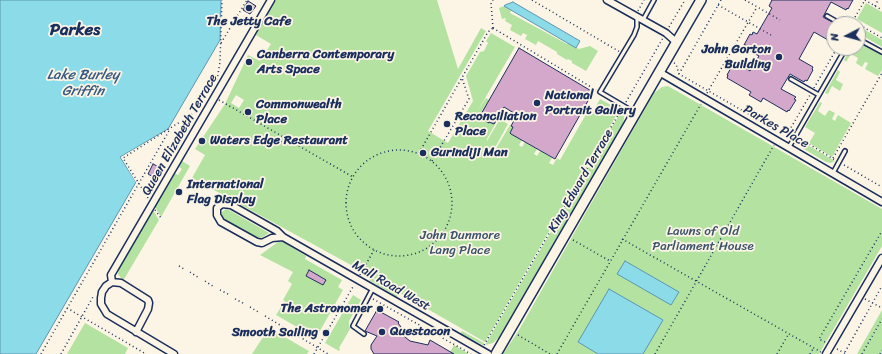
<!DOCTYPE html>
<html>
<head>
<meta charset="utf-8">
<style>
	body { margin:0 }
	#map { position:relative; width:882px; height:354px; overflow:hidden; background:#fcf5e5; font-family:Sriracha,sans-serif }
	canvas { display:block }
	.north { position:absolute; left:826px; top:16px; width:40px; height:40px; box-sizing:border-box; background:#fcf5e5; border:1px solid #a2a6af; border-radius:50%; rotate:264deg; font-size:11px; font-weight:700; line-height:16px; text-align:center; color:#1b2f5e }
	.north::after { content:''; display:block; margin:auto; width:14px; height:18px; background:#1b2f5e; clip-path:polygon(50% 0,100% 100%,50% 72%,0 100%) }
</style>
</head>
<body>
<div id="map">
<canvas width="882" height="354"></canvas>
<div class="north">N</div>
</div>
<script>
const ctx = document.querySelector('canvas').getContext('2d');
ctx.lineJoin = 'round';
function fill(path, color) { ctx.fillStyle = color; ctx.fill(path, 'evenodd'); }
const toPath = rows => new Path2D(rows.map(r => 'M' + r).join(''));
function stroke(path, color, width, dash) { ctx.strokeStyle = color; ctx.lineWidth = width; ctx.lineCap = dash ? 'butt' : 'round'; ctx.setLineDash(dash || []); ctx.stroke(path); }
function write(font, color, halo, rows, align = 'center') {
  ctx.font = font + ' Sriracha,sans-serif'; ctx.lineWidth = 3.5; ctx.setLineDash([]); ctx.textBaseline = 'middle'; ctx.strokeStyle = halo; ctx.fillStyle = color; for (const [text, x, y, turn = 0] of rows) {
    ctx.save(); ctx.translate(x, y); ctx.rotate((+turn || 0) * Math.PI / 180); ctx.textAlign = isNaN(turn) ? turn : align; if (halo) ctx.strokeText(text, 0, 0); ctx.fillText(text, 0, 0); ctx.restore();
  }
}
const green = toPath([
	[276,0,437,0,458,69,481,28,486,31,428,131,448,143,473,101,466,76,480,52,484,51,488,43,486,41,491,33,515,47,477,112,486,98,489,100,480,116,482,119,492,123,498,119,487,139,487,141,500,119,508,124,491,155,491,157,510,125,513,127,510,133,511,134,522,140,519,145,522,147,525,142,537,149,534,154,537,156,540,151,552,158,549,163,553,165,557,158,560,160,589,109,593,111,600,99,618,109,617,114,485,342,351,265,192,178,205,155,195,149,225,104,248,55,260,61,271,44,256,35],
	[236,95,244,100,239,108,231,103],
	[866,3,882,12,882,33,857,19],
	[504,6,511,10,510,13,567,44,568,43,579,49,590,46,598,51,586,71,572,63,572,61,568,59,567,60,557,54,557,52,538,41,536,45,525,39,527,35,523,33,521,36,510,30,512,25,505,21,506,18,502,19,499,8],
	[858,26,882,40,882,47,863,36,858,35],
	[858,43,862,43,882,55,882,70,878,76,865,69,868,63,865,62,862,67,856,63,858,58,851,54,846,62,844,60,851,48,858,48],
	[838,70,840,72,836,80,843,84,840,91,832,86,828,94,825,93],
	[668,86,882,209,882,246,819,354,503,354,519,330,654,93,662,87],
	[820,102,822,103,818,111,825,116,829,110,835,113,832,119,835,121,838,115,851,123,832,157,809,143,815,133,805,127],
	[623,111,624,118,623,124,499,337,493,343,485,345,619,115,620,116],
	[799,140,835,161,831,163,826,162,804,149,801,145],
	[182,161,190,166,161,217,155,207,174,173,178,175,182,169,179,167],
	[226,209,229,210,269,233,261,238,255,237,222,218,222,212],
	[153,210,159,220,123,281,118,274,119,268],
	[281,241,306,256,305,259,342,280,338,287,343,290,316,338,276,315,285,301,283,300,292,284,288,281,293,272,260,255,278,242],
	[370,277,399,294,397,297,369,280],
	[353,295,361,300,349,321,349,325,350,329,339,348,340,349,339,351,325,343],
	[882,310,882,354,857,354],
	[85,323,128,348,125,354,67,354],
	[269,328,309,351,307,354,252,354],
	[462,331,484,343,483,345,460,334],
	[454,345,469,354,451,354,452,353,450,352]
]);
const water = toPath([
	[0,0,221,0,220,40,168,129,120,157,136,182,36,354,0,354,0,0],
	[513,2,580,41,576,48,504,6,505,5,513,2],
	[625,261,679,292,671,305,617,274,625,261],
	[609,289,663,320,643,354,598,354,578,342,609,289]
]);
const pier = toPath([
	[169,129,167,131,123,158,137,181,137,184,121,157]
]);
const building = toPath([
	[772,0,853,0,848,9,847,8,846,10,831,2,823,17,834,23,834,34,831,39,830,38,828,40,814,32,799,59,813,67,812,69,813,70,807,81,805,80,804,82,790,74,781,89,796,97,794,99,796,100,789,111,788,110,787,112,763,98,761,102,749,95,751,92,727,78,728,75,727,75,733,64,734,65,736,62,750,71,759,56,744,48,746,45,744,45,750,34,752,35,753,32,757,34,772,8,769,6,772,0],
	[248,1,256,6,250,14,243,10,248,1],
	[519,48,593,92,555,159,511,134,510,133,513,127,511,126,517,115,504,107,494,124,489,122,489,123,482,119,480,116,519,48],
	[153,164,161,168,155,178,148,174,153,164],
	[309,270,326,280,323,285,306,276,309,270],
	[377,310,399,322,398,323,401,327,400,333,410,341,428,345,430,340,454,354,374,354,371,349,371,345,377,336,365,331,377,310]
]);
const path = toPath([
	[532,0,620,52],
	[745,0,780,20],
	[865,0,882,10],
	[718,5,771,35],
	[875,6,878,0],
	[638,11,644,0],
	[853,21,882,38],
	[851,24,865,0],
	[669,27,685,0],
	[493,28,596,90],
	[493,28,491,3,493,0],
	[221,43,247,0],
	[674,63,676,64,679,74,778,131,787,132,789,131,791,132],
	[679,74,721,0],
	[217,80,220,62,222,0],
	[814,88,837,48],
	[707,93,757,7],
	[219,100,353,177],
	[626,102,663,38],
	[789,131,810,95],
	[799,138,835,160],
	'346 203a53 53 0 1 1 106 0a53 53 0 1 1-106 0Z',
	[419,153,488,32,493,28],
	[833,158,882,73],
	[432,161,469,99,462,78],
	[844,165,882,187],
	[148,198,123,158,191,115,203,103],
	[155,210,161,218],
	[622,239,821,352],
	[573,240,610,261],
	[179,266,184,269],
	[190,272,199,278],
	[360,275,374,250],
	[205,281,214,287],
	[220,290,230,295],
	[235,299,245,304],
	[373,299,471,354],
	[865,299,882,308],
	[250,307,260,313],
	[67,308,146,354],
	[265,316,328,354],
	[518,335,550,354],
	[825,342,819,339,882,231],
	[484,345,621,110],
	[837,349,846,354],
	[845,352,882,286],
	[41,354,170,129],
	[61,354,94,295],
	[314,354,354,285],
	[557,354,701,104],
	[655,354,774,145],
	[777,354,788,335],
	[810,354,813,349],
	[862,354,882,319],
	[880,354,882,350]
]);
const service = toPath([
	[827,16,841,24],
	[643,20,654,0],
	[858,39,882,52],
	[791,79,819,95],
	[634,112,600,92,634,35,637,27,637,17],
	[789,147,846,48],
	[833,173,845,151],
	[364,334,353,326,373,288]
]);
const minor = toPath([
	[607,0,666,33,676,42],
	[659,72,882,202],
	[283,237,272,238,262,243,257,242,221,222,217,215,217,208,222,204,231,205,277,231,283,237,488,354],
	[112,282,111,275,271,0],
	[112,282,106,286,102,292,101,298,101,304,107,314,174,354],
	[112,282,121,283,148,300,149,303,148,309,136,332],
	[826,354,882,258]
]);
const secondary = toPath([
	[496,354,701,0]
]);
const pathBridge = toPath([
	[281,142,286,134]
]);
const markers = [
	[249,8,4,"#1b2f5e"],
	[779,57,4,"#1b2f5e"],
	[249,62,4,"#1b2f5e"],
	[537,103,4,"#1b2f5e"],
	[248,112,4,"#1b2f5e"],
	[447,124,4,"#1b2f5e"],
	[202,141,4,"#1b2f5e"],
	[423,153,4,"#1b2f5e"],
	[179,192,4,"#1b2f5e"],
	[380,309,4,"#1b2f5e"],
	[382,332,4,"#1b2f5e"],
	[326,333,4,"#1b2f5e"]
];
const poiNames = [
	["The Jetty Cafe",249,22,"center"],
	["John Gorton",771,50,"right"],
	["Building",771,65,"right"],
	["Canberra Contemporary",257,55],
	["Arts Space",257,70],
	["National",545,96],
	["Portrait Gallery",545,111],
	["Commonwealth",256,105],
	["Place",256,120],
	["Reconciliation",455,117],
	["Place",455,132],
	["Waters Edge Restaurant",210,141],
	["Gurindiji Man",431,153],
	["International",187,185],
	["Flag Display",187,200],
	["The Astronomer",372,309,"right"],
	["Questacon",390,332],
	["Smooth Sailing",318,333,"right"]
];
const streetNames = [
	["Parkes Place",776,127,30],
	["Queen Elizabeth Terrace",180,135,-60],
	["King Edward Terrace",581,181,-60],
	["Mall Road West",391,286,30]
];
const parkNames = [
	["Lawns of Old",703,232],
	["Parliament House",703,247],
	["John Dunmore",460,236],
	["Lang Place",460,251]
];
const waterNames = [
	["Lake Burley",83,75],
	["Griffin",83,91]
];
const districtNames = [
	["Parkes",75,31]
];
fill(green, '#b4e2a1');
fill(water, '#8bdbe9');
stroke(water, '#5e96b1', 1);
fill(pier, '#fcf5e5');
fill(building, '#d4a8cb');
stroke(building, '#1b2f5e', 1);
stroke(service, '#1b2f5e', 6);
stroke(minor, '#1b2f5e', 9);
stroke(secondary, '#1b2f5e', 12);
stroke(path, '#1b2f5e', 1.5, [1, 3]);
stroke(service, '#fcf5e5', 3);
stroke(minor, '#fcf5e5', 6);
stroke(secondary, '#fcf5e5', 9);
stroke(pathBridge, '#1b2f5e', 1.5, [1, 3]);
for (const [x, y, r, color] of markers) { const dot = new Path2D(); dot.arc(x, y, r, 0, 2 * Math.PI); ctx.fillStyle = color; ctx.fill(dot); stroke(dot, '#fcf5e5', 1.5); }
write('bold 13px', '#1b2f5e', '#fcf5e5', poiNames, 'left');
write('13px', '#1b2f5e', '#fcf5e5', streetNames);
write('13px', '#3a536b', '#fcf5e5', parkNames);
write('italic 14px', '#375a81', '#fcf5e5', waterNames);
write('bold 17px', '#1b2f5e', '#fcf5e5', districtNames);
</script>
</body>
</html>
